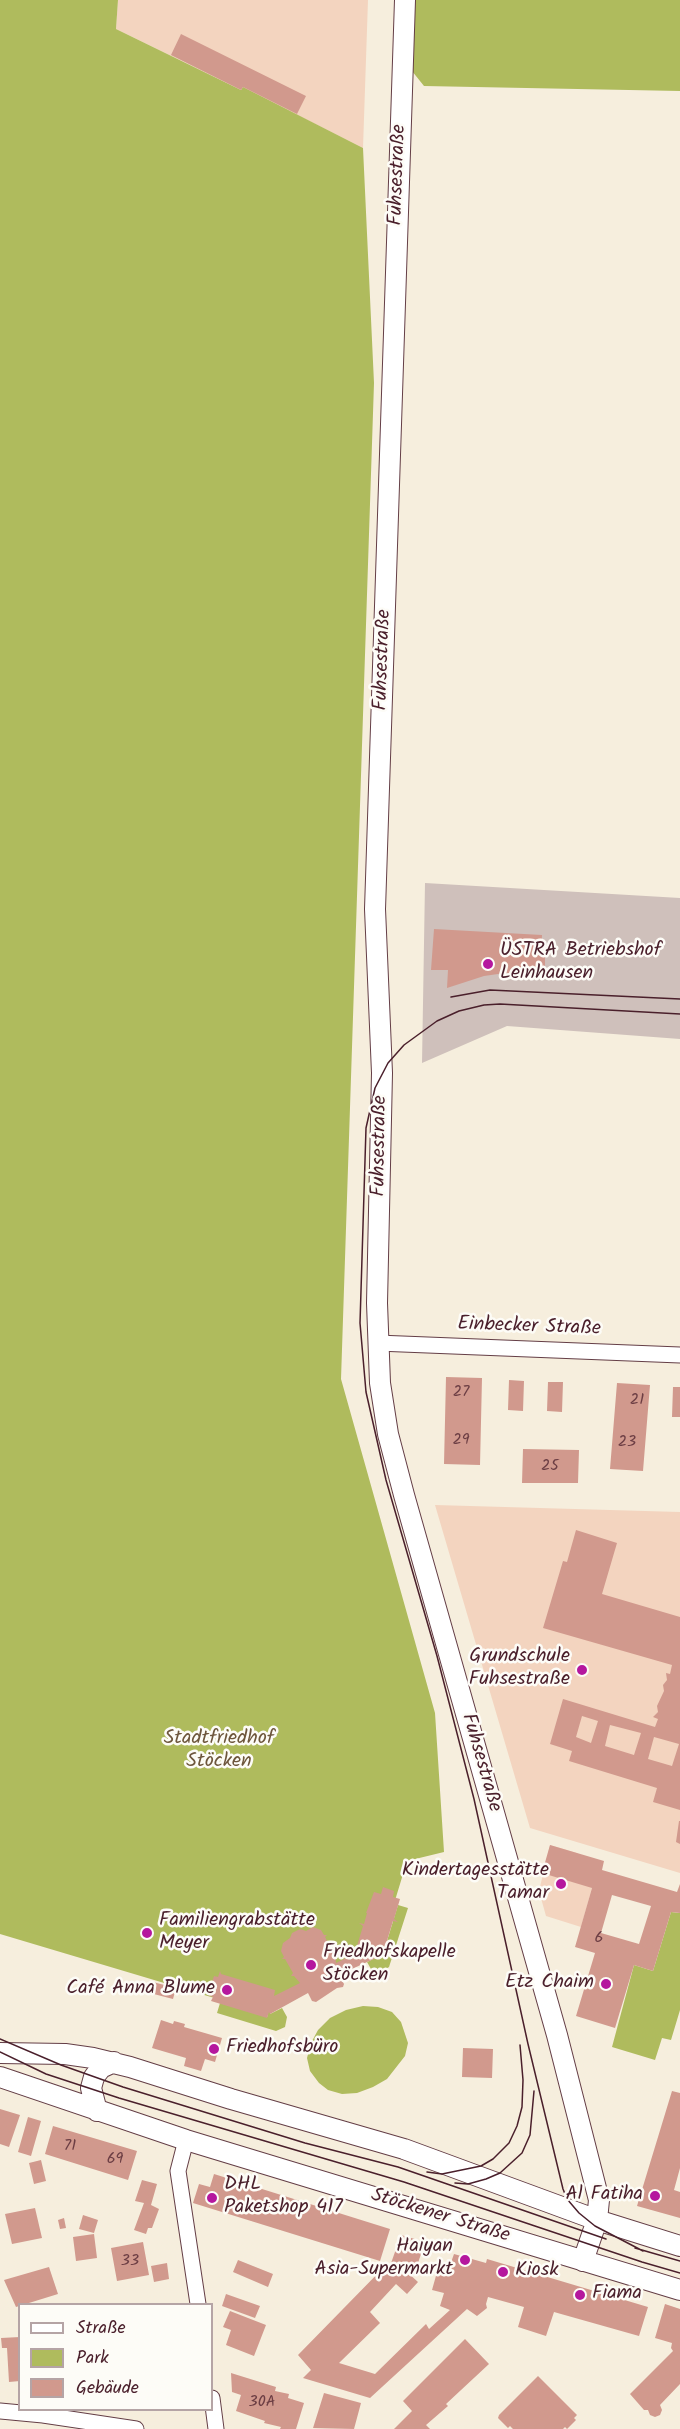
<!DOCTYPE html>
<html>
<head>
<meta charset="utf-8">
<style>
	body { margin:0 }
	#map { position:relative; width:680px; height:2429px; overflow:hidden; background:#f6eedd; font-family:Kalam,sans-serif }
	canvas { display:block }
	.legend { position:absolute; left:18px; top:2303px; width:195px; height:108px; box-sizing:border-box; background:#fdfcf7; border:2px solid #b5a4a5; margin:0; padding:8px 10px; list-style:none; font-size:18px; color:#4a1f2b }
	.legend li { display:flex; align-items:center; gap:12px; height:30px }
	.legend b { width:30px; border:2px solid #b5a4a5 }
</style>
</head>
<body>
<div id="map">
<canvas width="680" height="2429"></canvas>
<ul class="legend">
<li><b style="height:8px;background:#fff"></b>Straße</li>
<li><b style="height:16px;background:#afbb5d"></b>Park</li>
<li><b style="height:16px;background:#d1998d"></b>Gebäude</li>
</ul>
</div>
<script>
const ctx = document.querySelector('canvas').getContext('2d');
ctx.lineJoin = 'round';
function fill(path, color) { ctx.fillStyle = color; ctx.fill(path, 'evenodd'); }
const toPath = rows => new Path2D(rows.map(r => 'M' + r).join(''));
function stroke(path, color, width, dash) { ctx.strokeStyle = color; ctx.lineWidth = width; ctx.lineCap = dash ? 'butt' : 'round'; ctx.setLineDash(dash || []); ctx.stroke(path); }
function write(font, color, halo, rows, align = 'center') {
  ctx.font = font + ' Kalam,sans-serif'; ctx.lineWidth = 5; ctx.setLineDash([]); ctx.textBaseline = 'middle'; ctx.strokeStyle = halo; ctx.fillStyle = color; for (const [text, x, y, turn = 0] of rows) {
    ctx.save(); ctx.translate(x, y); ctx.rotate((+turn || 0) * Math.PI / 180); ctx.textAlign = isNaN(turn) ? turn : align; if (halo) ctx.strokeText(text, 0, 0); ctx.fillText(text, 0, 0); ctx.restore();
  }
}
const built = toPath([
	[118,0,368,0,363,148,243,88,241,90,116,29],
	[435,1505,680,1512,680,1873,530,1828],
	[550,1845,577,1853,592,1888,581,1927,546,1916,539,1891]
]);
const industrial = toPath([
	[425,883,680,898,680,1039,507,1026,422,1063]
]);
const green = toPath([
	[0,0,118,0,116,29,241,90,243,87,363,148,374,383,341,1379,435,1713,444,1852,407,1861,379,1953,383,1954,398,1905,408,1908,389,1967,381,1972,371,1969,367,1962,380,1956,378,1954,270,2013,270,2014,282,2008,287,2017,285,2027,276,2031,217,2013,220,2003,267,2017,268,2014,0,1934],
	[413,0,680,0,680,91,424,86,412,71],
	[671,1912,680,1913,680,2010,671,2040,662,2038,655,2060,612,2047,634,1965,653,1971],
	[363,2006,378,2007,392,2012,401,2022,408,2043,405,2056,387,2079,373,2087,357,2093,342,2094,328,2090,319,2083,310,2071,307,2058,311,2043,318,2030,330,2018,346,2010]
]);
const building = toPath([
	[181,34,306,96,297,114,243,87,241,90,171,55],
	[434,929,542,935,541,957,545,957,545,969,541,968,541,975,505,973,484,976,447,988,448,970,431,970],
	[446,1377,482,1378,480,1465,444,1464],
	[509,1380,524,1381,523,1411,508,1410],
	[548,1382,563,1382,562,1412,547,1411],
	[617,1383,650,1385,643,1471,610,1469],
	[673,1387,680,1387,680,1417,672,1417],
	[523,1449,579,1450,578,1483,522,1483],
	[576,1530,617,1543,602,1594,680,1617,680,1810,653,1802,657,1788,569,1761,572,1751,550,1744,563,1699,655,1727,658,1719,653,1717,658,1712,657,1706,664,1691,663,1685,667,1680,666,1673,670,1674,672,1665,543,1628,563,1561,567,1562],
	[582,1716,598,1721,591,1743,576,1737],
	[610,1725,641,1733,634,1755,605,1746],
	[654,1737,679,1744,672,1766,648,1759],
	[679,1821,680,1821,680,1844,676,1842],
	[550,1845,604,1861,602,1870,677,1892,680,1884,680,1913,671,1912,653,1971,634,1965,615,2028,576,2016,595,1953,575,1947,592,1888,542,1873],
	[612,1895,651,1906,639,1944,601,1933],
	[383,1887,394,1891,393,1897,400,1899,394,1919,398,1922,393,1921,386,1944,387,1947,385,1947,383,1954,378,1953,380,1956,339,1975,344,1984,343,1987,337,1988,316,2002,312,2001,308,1993,270,2014,269,2012,267,2018,211,2001,213,1997,208,1995,214,1976,218,1977,220,1971,221,1974,275,1990,274,1996,300,1983,294,1976,291,1976,293,1973,285,1959,282,1959,284,1957,281,1951,283,1943,290,1938,292,1933,300,1929,306,1931,313,1927,321,1930,324,1935,327,1935,325,1937,333,1952,335,1952,336,1963,356,1953,355,1949,358,1952,360,1951,363,1948,357,1946,363,1926,359,1923,364,1924,367,1913,366,1913,374,1892,381,1894],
	[149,1981,176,1988,173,1999,146,1992],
	[161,2020,173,2024,174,2021,185,2024,184,2027,222,2038,215,2062,205,2059,201,2071,184,2066,186,2058,152,2048],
	[463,2048,493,2049,492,2078,462,2077],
	[672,2091,680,2093,680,2168,674,2190,680,2192,680,2218,637,2206],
	[0,2109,20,2115,9,2147,0,2144],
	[28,2117,41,2121,31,2156,18,2152],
	[53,2126,137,2151,128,2180,45,2154],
	[41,2160,46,2181,34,2184,29,2163],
	[214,2174,390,2229,380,2261,193,2203,199,2184,210,2187],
	[142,2180,157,2184,151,2205,159,2209,152,2228,148,2228,146,2234,134,2230,144,2203,135,2201],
	[35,2208,42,2238,12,2244,5,2214],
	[83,2215,98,2220,94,2233,79,2229],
	[64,2218,66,2228,60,2229,58,2220],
	[94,2234,97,2258,76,2261,73,2237],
	[401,2235,425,2242,415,2272,409,2270,407,2272,418,2282,407,2294,396,2284,370,2312,380,2323,339,2363,375,2374,426,2324,429,2329,450,2310,440,2306,444,2293,432,2290,439,2265,449,2268,454,2254,486,2263,487,2259,648,2307,639,2336,554,2312,546,2336,518,2327,524,2307,488,2297,486,2304,487,2308,477,2316,467,2309,370,2398,303,2378,311,2370,298,2355,387,2264,390,2266],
	[143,2242,149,2275,117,2281,111,2248],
	[238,2260,273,2274,268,2287,233,2272],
	[167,2263,169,2279,154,2282,151,2266],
	[49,2267,58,2294,16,2307,4,2280],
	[226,2294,260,2306,255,2318,222,2306],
	[665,2304,680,2309,680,2384,660,2405,662,2410,660,2415,655,2417,650,2415,648,2410,644,2410,630,2394,673,2351,671,2348,672,2343,655,2338],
	[230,2311,266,2325,254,2356,226,2345,231,2330,223,2327],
	[20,2337,20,2381,9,2382,7,2348,2,2348,1,2338],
	[465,2339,489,2364,446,2404,448,2406,426,2425,430,2429,394,2429,412,2411,403,2401],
	[231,2373,276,2387,275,2391,289,2394,288,2398,304,2403,296,2429,280,2429,281,2427,264,2423,265,2421,236,2411,241,2395,232,2392],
	[538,2376,577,2415,574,2418,576,2420,567,2429,565,2427,563,2429,513,2429,510,2426,508,2428,498,2418,499,2415],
	[324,2393,361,2403,354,2429,313,2428]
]);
const minor = toPath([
	[377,1343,680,1355],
	[186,2140,178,2171,198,2304],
	[212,2398,216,2429],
	[0,2411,43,2415,136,2429]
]);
const tertiary = toPath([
	[405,0,375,909,382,1073,377,1303,380,1383,388,1434,404,1495,557,2035,599,2200,597,2220,583,2261],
	[0,2053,65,2054,93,2058,130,2067,231,2099,404,2149,597,2220,680,2246],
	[0,2077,186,2140,680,2290],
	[97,2111,91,2088,94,2077,101,2068,114,2062]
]);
const tram = toPath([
	[451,997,490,990,680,999],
	[0,2039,61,2065,123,2087,305,2143,398,2167,606,2239],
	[0,2052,46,2074,119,2098,404,2182,642,2262,680,2273],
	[427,2172,442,2174,481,2166,493,2159,509,2143,517,2126,522,2107,523,2080,520,2045],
	[455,2183,468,2184,486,2179,500,2173,522,2153,530,2135,534,2091],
	[635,2248,680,2261],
	[643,2251,595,2226,579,2213,567,2199,563,2189,528,2044,474,1799,437,1656,386,1480,366,1392,360,1323,366,1128,375,1088,388,1063,404,1045,437,1021,459,1011,484,1005,500,1004,680,1014]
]);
const markers = [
	[488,964,6,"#b5179e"],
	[582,1670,6,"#b5179e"],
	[561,1884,6,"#b5179e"],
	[147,1933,6,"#b5179e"],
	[311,1965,6,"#b5179e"],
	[606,1984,6,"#b5179e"],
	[227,1990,6,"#b5179e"],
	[214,2049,6,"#b5179e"],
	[655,2196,6,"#b5179e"],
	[212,2198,6,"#b5179e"],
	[465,2260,6,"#b5179e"],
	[503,2272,6,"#b5179e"],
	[580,2295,6,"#b5179e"]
];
const numberNames = [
	["27",461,1393],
	["21",637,1401],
	["29",461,1441],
	["23",627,1443],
	["25",550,1467],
	["6",599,1939],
	["71",70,2147],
	["69",115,2160],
	["33",130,2262],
	["30A",262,2403]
];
const streetNames = [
	["Fuhsestraße",399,175,-88],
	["Fuhsestraße",384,660,-88],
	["Fuhsestraße",381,1146,-89],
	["Einbecker Straße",529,1328,2],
	["Fuhsestraße",480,1763,74],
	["Stöckener Straße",440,2217,17]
];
const poiNames = [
	["ÜSTRA Betriebshof",500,952],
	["Leinhausen",500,975],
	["Grundschule",570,1658,"right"],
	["Fuhsestraße",570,1681,"right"],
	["Kindertagesstätte",549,1872,"right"],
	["Tamar",549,1895,"right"],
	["Familiengrabstätte",159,1922],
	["Meyer",159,1945],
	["Friedhofskapelle",323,1954],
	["Stöcken",323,1977],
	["Etz Chaim",594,1984,"right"],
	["Café Anna Blume",215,1990,"right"],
	["Friedhofsbüro",226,2049],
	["DHL",224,2186],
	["Paketshop 417",224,2209],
	["Al Fatiha",643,2196,"right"],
	["Haiyan",453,2248,"right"],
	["Asia-Supermarkt",453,2271,"right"],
	["Kiosk",515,2272],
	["Fiama",592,2295]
];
const parkNames = [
	["Stadtfriedhof",219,1740],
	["Stöcken",219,1763]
];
fill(built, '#f3d4bf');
fill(industrial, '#cfc0bb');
fill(green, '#afbb5d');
fill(building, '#d1998d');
stroke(minor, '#643e46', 17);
stroke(tertiary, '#643e46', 22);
stroke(minor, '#fff', 15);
stroke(tertiary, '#fff', 20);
stroke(tram, '#4a1f2b', 1.5);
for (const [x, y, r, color] of markers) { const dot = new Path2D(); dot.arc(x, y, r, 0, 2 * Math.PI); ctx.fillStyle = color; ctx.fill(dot); stroke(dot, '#fdfcf7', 2); }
write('16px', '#6c3e44', null, numberNames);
write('20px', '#4a1f2b', '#fdfcf7', streetNames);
write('20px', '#4a1f2b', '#fdfcf7', poiNames, 'left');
write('20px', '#6d563c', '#fdfcf7', parkNames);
</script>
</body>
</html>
